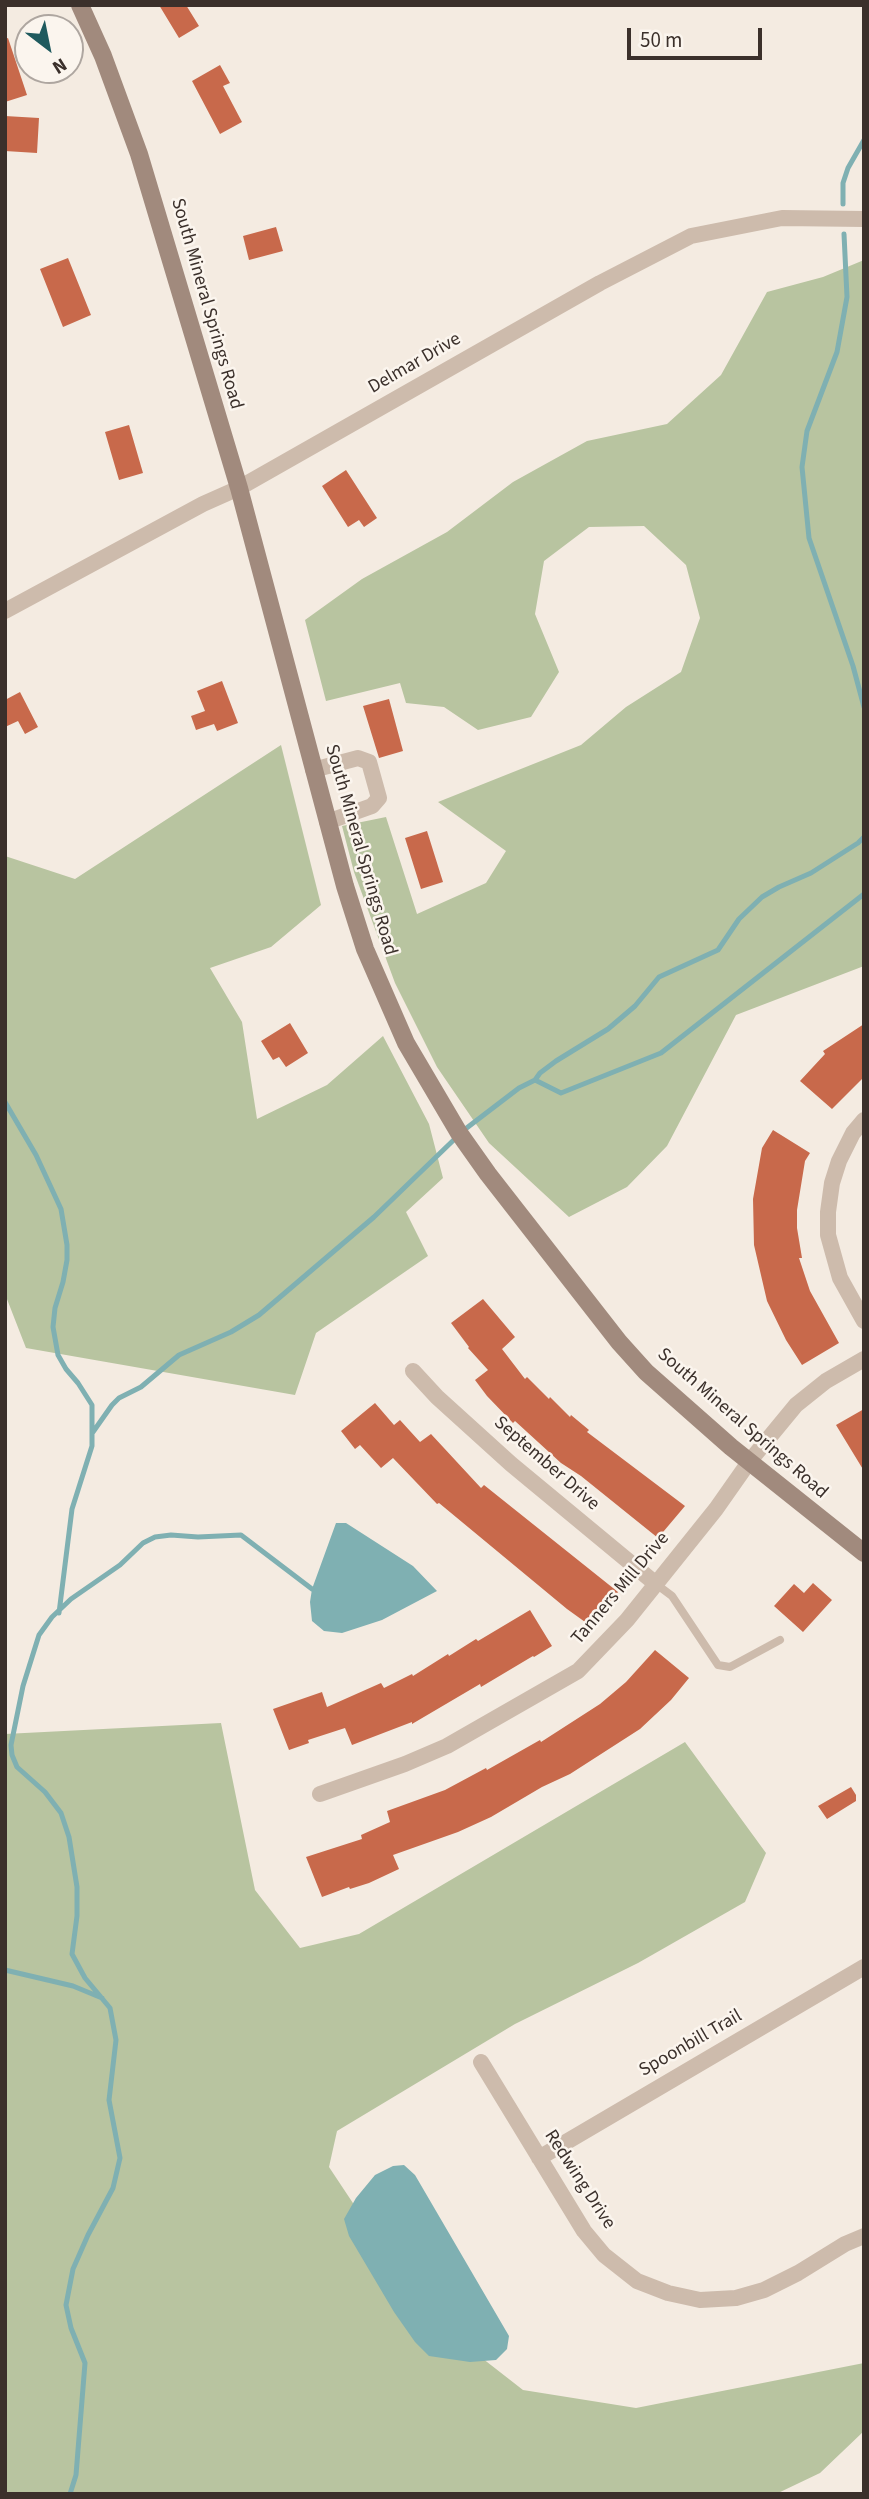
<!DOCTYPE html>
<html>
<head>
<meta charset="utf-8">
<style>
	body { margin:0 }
	#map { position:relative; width:869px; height:2499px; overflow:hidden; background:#f4ebe1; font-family:"Source Sans 3",sans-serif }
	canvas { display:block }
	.frame { position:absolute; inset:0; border:7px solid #3b302b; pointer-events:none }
	.north { position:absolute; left:14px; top:14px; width:70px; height:70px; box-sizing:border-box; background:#fbf5ee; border:2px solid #aea6a0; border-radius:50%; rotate:148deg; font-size:19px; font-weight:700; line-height:28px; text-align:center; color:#3b302b }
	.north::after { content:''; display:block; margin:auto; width:24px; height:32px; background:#1f5a5e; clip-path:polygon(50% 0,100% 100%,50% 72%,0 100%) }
	.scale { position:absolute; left:627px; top:28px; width:135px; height:32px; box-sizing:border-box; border:4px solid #3b302b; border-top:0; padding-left:9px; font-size:21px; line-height:24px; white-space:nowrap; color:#3b302b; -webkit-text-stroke:5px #fbf5ee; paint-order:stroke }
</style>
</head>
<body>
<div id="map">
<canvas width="869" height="2499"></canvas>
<div class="frame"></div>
<div class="north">N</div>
<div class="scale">50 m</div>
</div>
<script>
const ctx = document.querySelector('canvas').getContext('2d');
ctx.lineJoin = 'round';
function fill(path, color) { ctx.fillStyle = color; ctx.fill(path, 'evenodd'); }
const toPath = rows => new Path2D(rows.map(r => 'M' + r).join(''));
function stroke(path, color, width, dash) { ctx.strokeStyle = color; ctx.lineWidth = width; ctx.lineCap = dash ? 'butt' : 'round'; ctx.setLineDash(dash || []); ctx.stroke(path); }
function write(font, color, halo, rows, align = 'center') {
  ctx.font = font + ' "Source Sans 3",sans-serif'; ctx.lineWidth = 5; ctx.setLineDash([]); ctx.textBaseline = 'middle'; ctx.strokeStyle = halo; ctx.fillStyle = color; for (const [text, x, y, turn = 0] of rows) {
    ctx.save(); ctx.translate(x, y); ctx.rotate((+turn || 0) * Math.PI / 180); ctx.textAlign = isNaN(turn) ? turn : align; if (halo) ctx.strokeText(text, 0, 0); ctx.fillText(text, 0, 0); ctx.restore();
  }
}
const green = toPath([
	[864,260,864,966,736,1015,667,1146,627,1187,569,1217,489,1143,437,1067,395,983,354,872,342,826,386,817,417,914,486,883,506,851,438,802,581,745,626,707,681,672,700,618,686,565,644,526,589,527,544,561,535,614,559,672,531,717,478,730,444,707,406,703,400,683,326,701,305,620,362,579,447,532,513,482,587,441,667,424,721,375,767,292,823,277],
	[281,745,321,905,271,947,210,968,242,1022,257,1119,327,1085,383,1036,429,1124,443,1178,406,1212,428,1256,316,1333,295,1395,26,1348,5,1294,5,856,75,879],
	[221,1723,255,1890,300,1948,359,1934,685,1742,766,1853,745,1902,638,1963,515,2024,337,2131,329,2167,428,2316,523,2390,636,2408,864,2363,864,2431,820,2473,776,2494,5,2494,5,1734]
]);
const water = toPath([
	[336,1523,346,1523,413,1566,437,1591,382,1620,342,1633,324,1631,312,1621,310,1602,312,1589],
	[404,2165,415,2175,509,2336,507,2349,496,2360,470,2362,429,2356,415,2342,394,2312,349,2236,344,2219,356,2198,375,2175,393,2166]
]);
const stream = toPath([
	[843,204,843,183,848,168,864,140],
	[844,234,847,297,837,352,807,431,802,467,809,538,853,666,864,707],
	[535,1080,561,1093,661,1053,864,894],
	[5,1102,36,1155,61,1209,67,1245,67,1260,63,1282,55,1308,53,1327,58,1355,66,1369,78,1383,92,1405,92,1446,72,1509,59,1613],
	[93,1432,112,1405,119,1398,141,1387,179,1355,231,1332,259,1315,374,1217,464,1130,519,1088,535,1080,540,1073,556,1061,608,1029,635,1006,659,977,718,950,739,919,762,897,779,887,811,873,858,843,864,837],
	[5,1970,73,1986,102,1998],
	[70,2494,76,2475,85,2363,71,2328,66,2305,73,2269,88,2235,113,2188,120,2158,109,2100,116,2040,110,2008,85,1978,72,1954,77,1916,77,1887,69,1837,61,1813,45,1792,17,1767,12,1755,11,1745,23,1686,39,1635,52,1617,71,1599,120,1565,143,1543,155,1537,171,1535,198,1537,241,1535,312,1589]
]);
const building = toPath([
	[159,5,186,5,199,26,179,38],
	[8,38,27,95,5,102,5,39],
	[220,65,230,83,223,86,242,122,220,134,192,81],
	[5,116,39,118,37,153,5,151],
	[276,227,283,251,249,260,243,236],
	[68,258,91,315,63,327,40,269],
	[129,425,143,473,119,480,105,432],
	[346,470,377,518,364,527,359,520,348,527,322,486],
	[222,681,238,723,217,731,214,724,196,730,191,716,205,711,197,691],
	[20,692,38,727,25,734,18,721,5,727,5,700],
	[389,699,403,751,379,758,363,706],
	[427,831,443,882,421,889,405,838],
	[290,1023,308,1053,286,1067,279,1057,273,1060,261,1041],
	[864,1024,864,1077,832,1109,800,1081,825,1054,823,1051],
	[773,1130,810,1153,805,1161,797,1210,797,1228,802,1258,799,1258,810,1291,839,1343,802,1365,786,1340,767,1301,754,1245,753,1199,762,1148],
	[483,1299,515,1337,502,1349,525,1379,527,1377,549,1399,550,1397,570,1417,571,1415,589,1430,587,1432,685,1506,658,1538,581,1476,561,1463,515,1421,513,1423,487,1396,475,1380,488,1370,468,1348,469,1347,451,1323],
	[375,1403,394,1425,400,1420,420,1442,431,1434,481,1488,484,1485,618,1592,592,1627,567,1609,439,1503,437,1504,393,1458,381,1468,360,1445,355,1449,341,1431],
	[864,1409,864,1471,836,1425],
	[813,1583,832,1600,803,1632,774,1606,794,1584,804,1593],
	[530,1610,552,1646,534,1657,533,1656,481,1687,480,1684,412,1724,412,1722,352,1745,345,1728,308,1740,309,1743,289,1750,273,1709,322,1692,327,1707,381,1683,384,1688,412,1674,413,1676,448,1654,449,1656,476,1639,478,1641],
	[655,1650,689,1678,671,1700,640,1729,570,1774,542,1787,491,1817,458,1832,393,1855,399,1869,369,1883,350,1889,349,1887,322,1897,306,1857,362,1839,361,1835,390,1822,387,1811,445,1790,486,1768,487,1770,540,1740,541,1742,600,1704,626,1682],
	[851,1787,856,1795,856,1801,827,1819,818,1806]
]);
const lane = toPath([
	[656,1584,672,1596,718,1665,730,1667,780,1640]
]);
const street = toPath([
	[5,611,203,504,239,488,600,283,691,236,782,218,864,219],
	[313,770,358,758,369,762,379,798,372,806,327,822],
	[864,1120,853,1133,839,1161,832,1183,828,1212,828,1235,840,1278,864,1321],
	[413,1371,437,1397,511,1464,656,1584],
	[320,1794,405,1764,447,1746,578,1671,627,1620,716,1509,749,1462,796,1405,826,1381,864,1359],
	[481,2062,584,2231,604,2255,637,2281,668,2293,700,2300,736,2298,764,2290,798,2273,845,2244,864,2236],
	[539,2158,864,1967]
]);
const secondary = toPath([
	[80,5,103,56,139,154,239,488,345,886,365,949,406,1043,459,1133,488,1174,619,1342,646,1372,731,1447,864,1553]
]);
const streetNames = [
	["South Mineral Springs Road",206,304,74],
	["Delmar Drive",415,364,-30],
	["South Mineral Springs Road",360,850,74],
	["South Mineral Springs Road",742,1424,41],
	["September Drive",546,1464,41],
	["Tanners Mill Drive",621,1589,-50],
	["Spoonbill Trail",691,2044,-30],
	["Redwing Drive",579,2180,57]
];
fill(green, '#b8c4a0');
fill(water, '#7fb0b2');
stroke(stream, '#7fb0b2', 5);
fill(building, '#c8694b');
stroke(lane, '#cdbbac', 8);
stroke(street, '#cdbbac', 16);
stroke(secondary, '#a18a7d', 18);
write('19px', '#3b302b', '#fbf5ee', streetNames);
</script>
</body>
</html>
